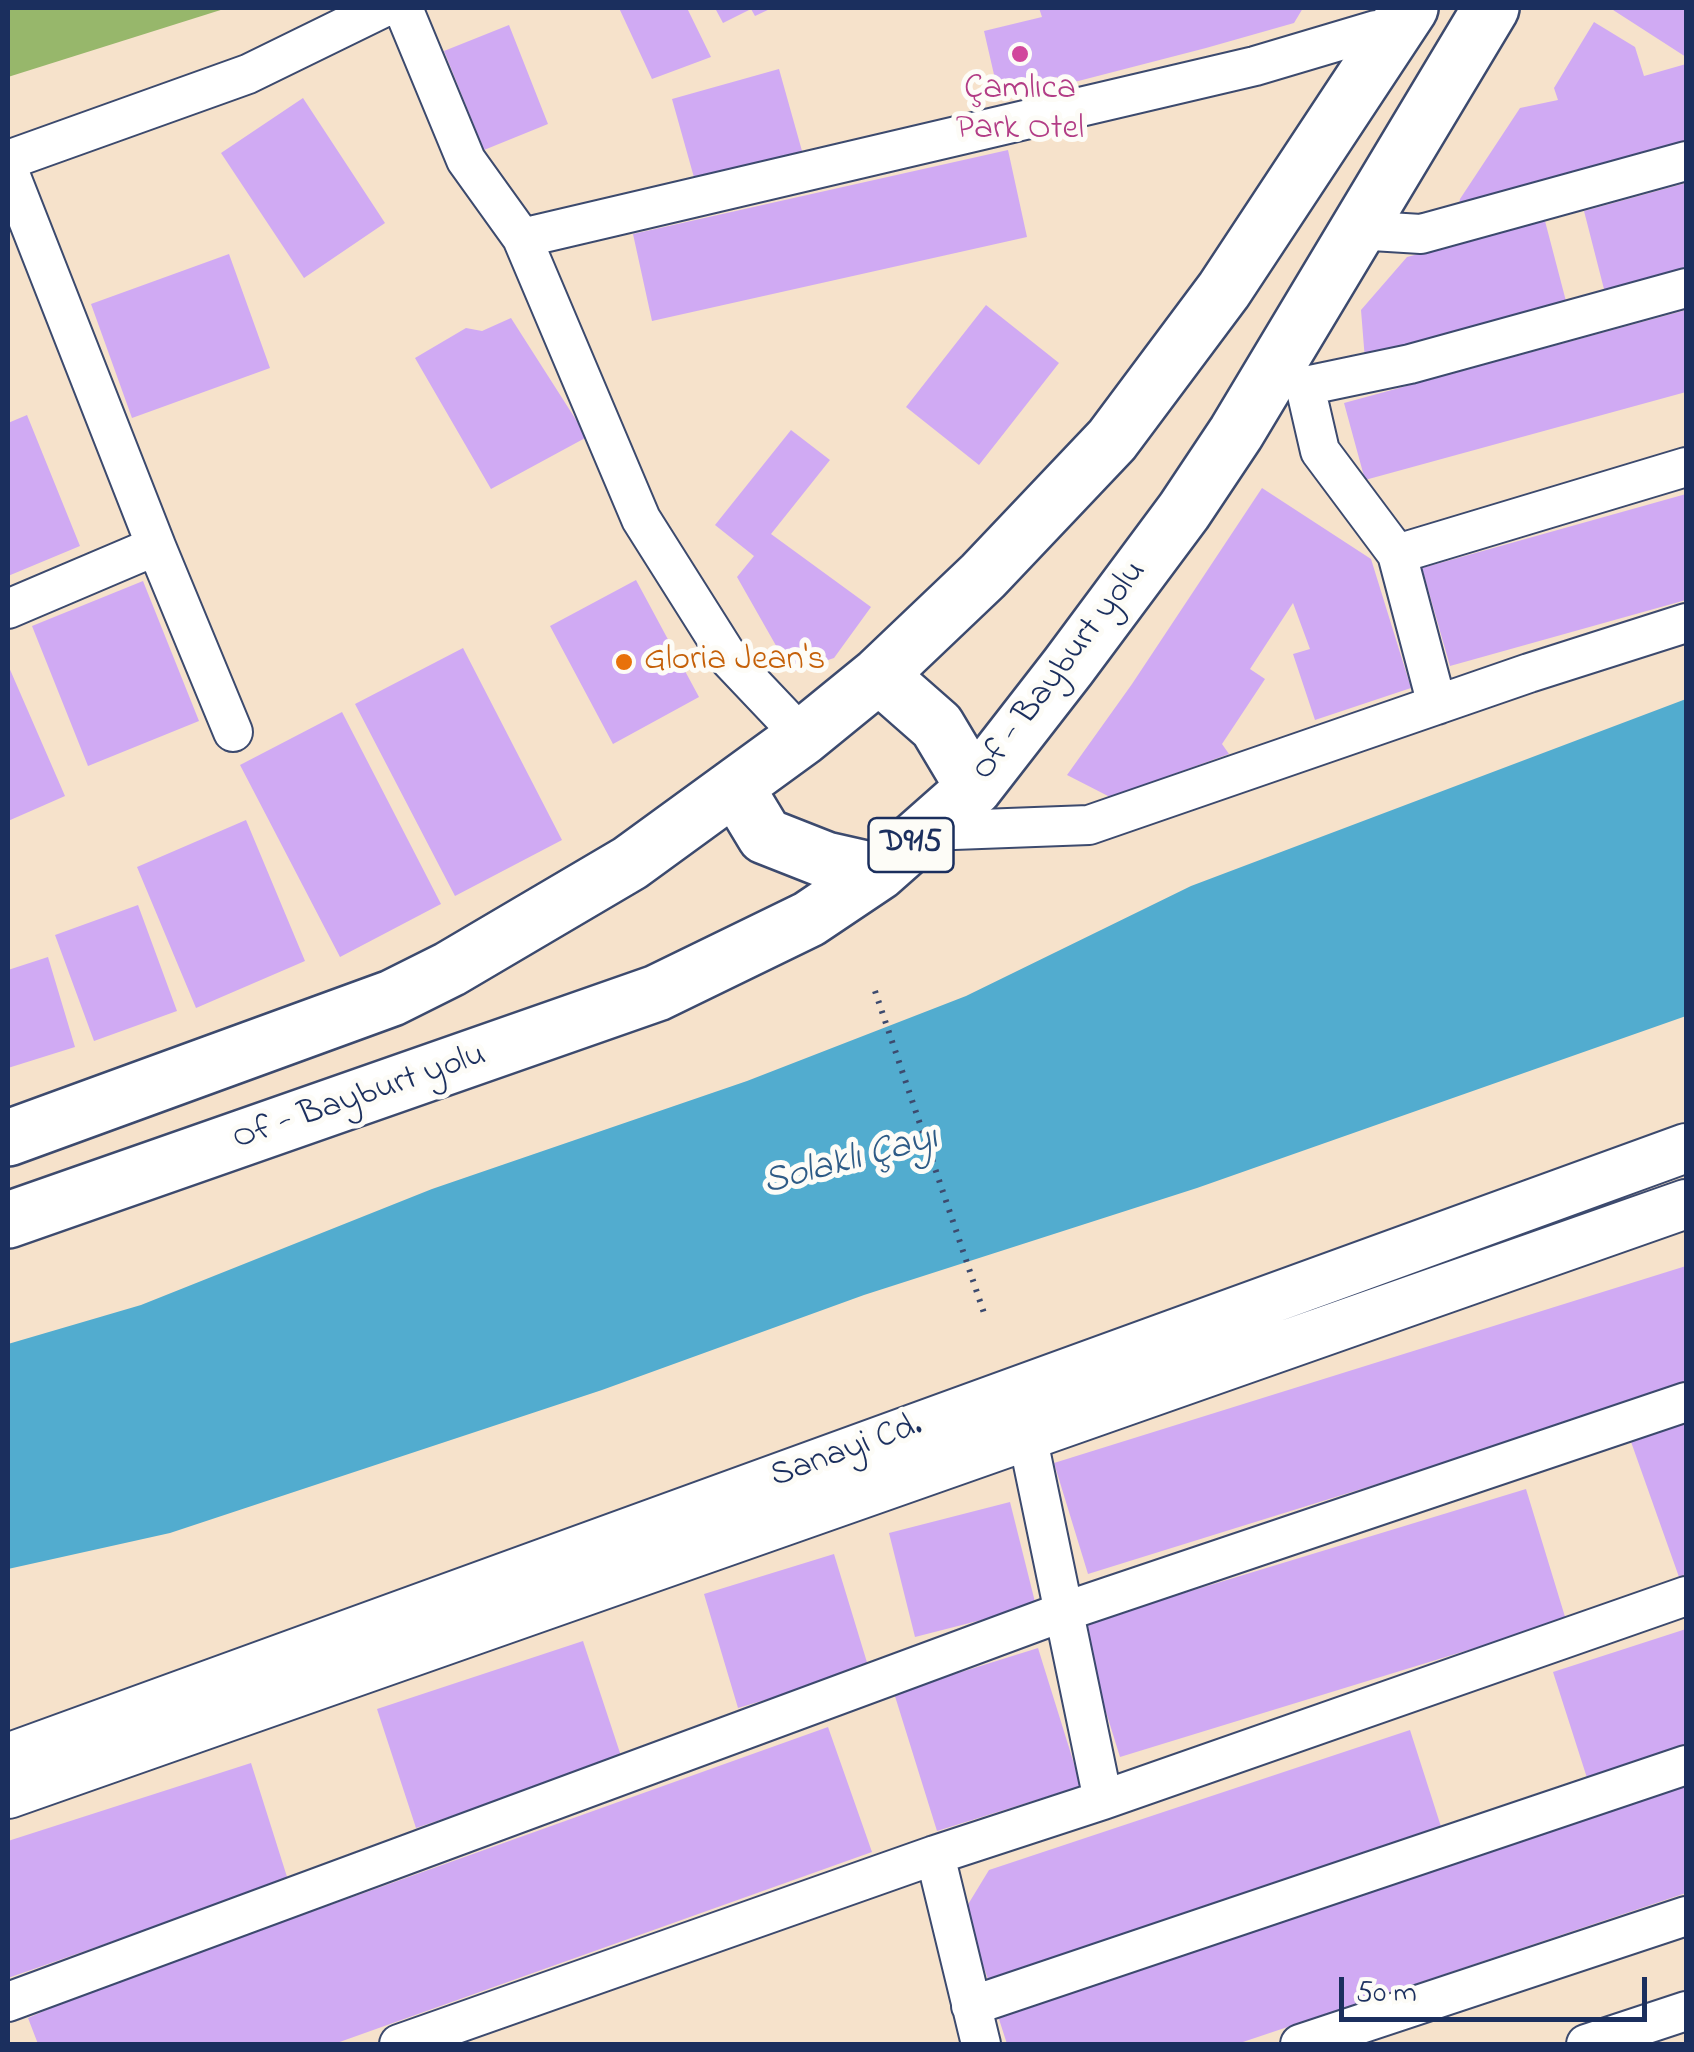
<!DOCTYPE html>
<html>
<head>
<meta charset="utf-8">
<style>
	body { margin:0 }
	#map { position:relative; width:1694px; height:2052px; overflow:hidden; background:#f6e2cb; font-family:"Indie Flower",sans-serif }
	canvas { display:block }
	.frame { position:absolute; inset:0; border:10px solid #1b2f5e; pointer-events:none }
	.scale { position:absolute; left:1339px; top:1977px; width:308px; height:45px; box-sizing:border-box; border:5px solid #1b2f5e; border-top:0; padding-left:12px; font-size:30px; line-height:35px; white-space:nowrap; color:#1b2f5e; -webkit-text-stroke:8px #fdfcf7; paint-order:stroke }
</style>
</head>
<body>
<div id="map">
<canvas width="1694" height="2052"></canvas>
<div class="frame"></div>
<div class="scale">50 m</div>
</div>
<script>
const ctx = document.querySelector('canvas').getContext('2d');
ctx.lineJoin = 'round';
function fill(path, color) { ctx.fillStyle = color; ctx.fill(path, 'evenodd'); }
const toPath = rows => new Path2D(rows.map(r => 'M' + r).join(''));
function stroke(path, color, width, dash) { ctx.strokeStyle = color; ctx.lineWidth = width; ctx.lineCap = dash ? 'butt' : 'round'; ctx.setLineDash(dash || []); ctx.stroke(path); }
function write(font, color, halo, rows, align = 'center') {
  ctx.font = font + ' "Indie Flower",sans-serif'; ctx.lineWidth = 10; ctx.setLineDash([]); ctx.textBaseline = 'middle'; ctx.strokeStyle = halo; ctx.fillStyle = color; for (const [text, x, y, turn = 0] of rows) {
    ctx.save(); ctx.translate(x, y); ctx.rotate((+turn || 0) * Math.PI / 180); ctx.textAlign = isNaN(turn) ? turn : align; if (halo) ctx.strokeText(text, 0, 0); ctx.fillText(text, 0, 0); ctx.restore();
  }
}
const forest = toPath([
	[8,8,227,8,8,77]
]);
const water = toPath([
	[1686,699,1686,1016,1197,1188,864,1295,602,1390,170,1533,8,1569,8,1344,141,1305,432,1189,747,1081,966,996,1191,886]
]);
const building = toPath([
	[619,8,687,8,711,57,652,79],
	[715,8,772,8,755,16,751,9,723,23],
	[1039,8,1303,8,1294,23,1206,48,1059,86,1057,77,998,92,984,31,1042,17],
	[1610,8,1686,8,1686,57],
	[1594,22,1635,47,1644,76,1686,64,1686,144,1458,210,1460,199,1520,108,1558,100,1554,88],
	[509,25,548,124,484,150,444,51],
	[779,69,802,151,695,181,672,99],
	[303,98,385,223,304,278,221,153],
	[1008,150,1027,237,652,321,633,234],
	[1686,183,1686,271,1605,293,1584,211],
	[1545,221,1567,305,1365,360,1361,310,1407,257],
	[229,254,270,368,132,418,91,304],
	[986,305,1059,363,979,465,906,407],
	[1686,310,1686,392,1365,480,1344,403],
	[511,318,587,437,491,489,415,358,466,328,482,331],
	[27,415,80,546,8,576,8,423],
	[791,430,830,460,771,534,871,607,834,658,791,672,737,577,754,556,715,525],
	[1262,488,1371,559,1411,688,1315,720,1293,654,1310,649,1293,603,1250,669,1265,679,1222,744,1229,754,1110,797,1067,775,1132,684],
	[1686,494,1686,600,1450,666,1422,568],
	[636,580,699,697,613,744,550,626],
	[143,581,199,721,88,766,32,626],
	[463,648,562,840,455,896,355,704],
	[8,665,65,796,8,821],
	[342,712,441,904,340,957,240,765],
	[246,820,305,961,196,1008,137,867],
	[138,905,177,1011,94,1041,55,935],
	[48,957,75,1047,8,1068,8,970],
	[1686,1266,1686,1388,1088,1574,1054,1463],
	[1686,1419,1686,1574,1679,1577,1630,1439],
	[1526,1489,1566,1620,1120,1757,1079,1625],
	[1010,1502,1036,1606,915,1637,889,1533],
	[834,1554,869,1669,738,1708,704,1594],
	[1686,1629,1686,1749,1588,1781,1553,1672],
	[583,1641,622,1759,416,1828,377,1709],
	[1038,1648,1081,1786,937,1831,894,1693],
	[828,1727,872,1852,334,2044,38,2044,28,2018,87,1992],
	[1410,1730,1444,1836,990,1985,964,1911,989,1870],
	[251,1763,288,1880,8,1978,8,1841],
	[1686,1784,1686,1893,1237,2044,1007,2044,998,2016]
]);
const path = toPath([
	[875,991,986,1319]
]);
const minor = toPath([
	[403,8,466,160,522,238,641,519,730,660,803,737],
	[8,160,248,74,383,8],
	[8,169,156,546,8,609],
	[1356,230,1421,234,1686,161],
	[522,238,1255,66,1376,30],
	[1286,375,1305,386,1410,364,1686,288],
	[1305,386,1320,451,1397,554,1686,467],
	[156,546,233,732],
	[1397,554,1437,705],
	[927,831,1089,825,1529,673,1686,623],
	[1027,1435,1103,1800],
	[935,1855,981,2044],
	[8,2002,1063,1612,1686,1402],
	[971,2006,1686,1765],
	[399,2044,935,1855,1103,1800,1686,1596],
	[1300,2044,1686,1916],
	[1586,2044,1686,2011]
]);
const tertiary = toPath([
	[8,1758,1686,1148],
	[8,1794,1686,1204]
]);
const trunk = toPath([
	[879,675,937,726,974,788],
	[736,788,765,836,826,860,879,872],
	[8,1138,392,998,450,969,630,863,803,737,879,675,983,576,1112,440,1224,290,1410,8],
	[8,1220,657,993,809,919,879,872,974,788,1068,667,1184,511,1236,433,1491,8]
]);
const markers = [
	[1020,54,10,"#d1479c"],
	[624,662,10,"#e8710a"]
];
const shields = [
	[911,845,85]
];
const shieldNames = [
	["D915",911,845]
];
const hotelNames = [
	["Çamlıca",1020,91],
	["Park Otel",1020,131]
];
const foodNames = [
	["Gloria Jean's",644,662]
];
const streetNames = [
	["Of - Bayburt yolu",1061,672,-53],
	["Of - Bayburt yolu",360,1099,-19],
	["Sanayi Cd.",847,1453,-20]
];
const waterNames = [
	["Solaklı Çayı",851,1163,-15]
];
fill(forest, '#97b76b');
fill(water, '#52accf');
fill(building, '#d0aaf3');
stroke(minor, '#3c4a6e', 42);
stroke(tertiary, '#3c4a6e', 52);
stroke(trunk, '#3c4a6e', 60);
stroke(path, '#3c4a6e', 6, [2.5, 8]);
stroke(minor, '#fff', 38);
stroke(tertiary, '#fff', 48);
stroke(trunk, '#fff', 55);
for (const [x, y, r, color] of markers) { const dot = new Path2D(); dot.arc(x, y, r, 0, 2 * Math.PI); ctx.fillStyle = color; ctx.fill(dot); stroke(dot, '#fdfcf7', 4); }
for (const [x, y, w] of shields) { const box = new Path2D(); box.roundRect(x - w / 2, y - 27, w, 54, 8); ctx.fillStyle = '#fdfcf7'; ctx.fill(box); stroke(box, '#1b2f5e', 2.5); }
write('bold 32px', '#1b2f5e', null, shieldNames);
write('35px', '#b23c85', '#fdfcf7', hotelNames);
write('35px', '#c56008', '#fdfcf7', foodNames, 'left');
write('35px', '#1b2f5e', '#fdfcf7', streetNames);
write('italic 38px', '#2e5b86', '#fdfcf7', waterNames);
</script>
</body>
</html>
